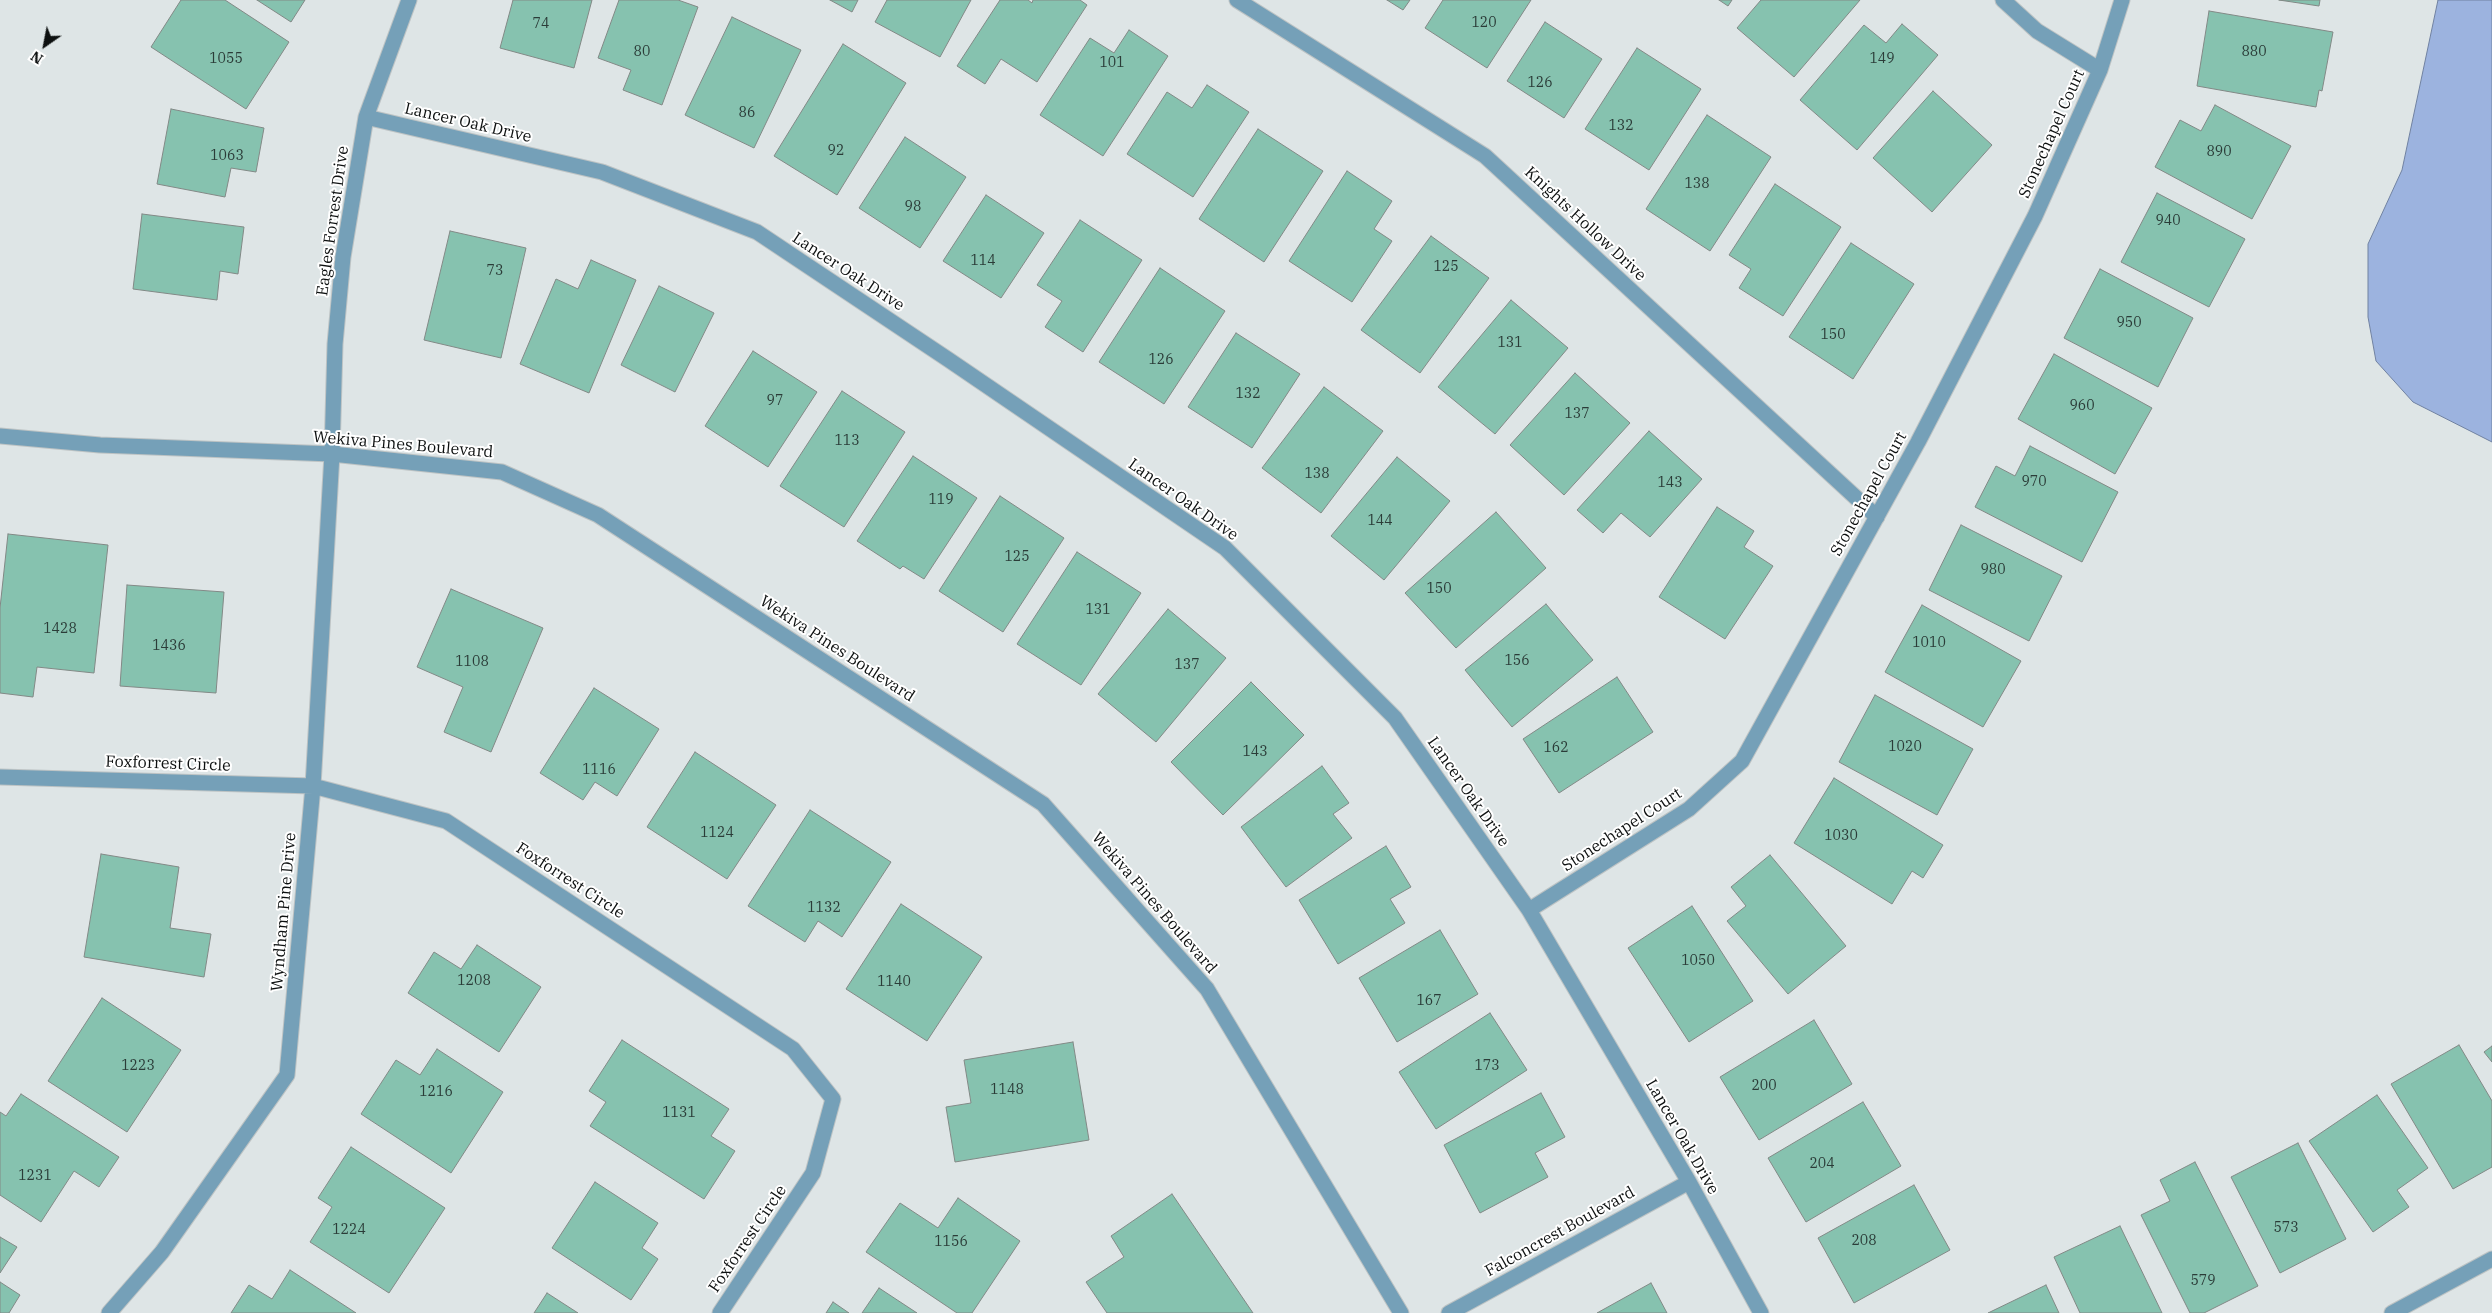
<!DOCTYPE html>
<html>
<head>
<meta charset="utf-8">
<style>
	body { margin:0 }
	#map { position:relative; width:2492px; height:1313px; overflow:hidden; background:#dee5e6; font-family:"IBM Plex Serif",serif }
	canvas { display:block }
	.north { position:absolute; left:20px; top:20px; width:50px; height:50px; -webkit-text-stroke:4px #fff; paint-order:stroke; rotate:213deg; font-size:14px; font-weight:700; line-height:20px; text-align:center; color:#0d1010 }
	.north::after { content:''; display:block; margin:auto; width:18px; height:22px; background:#0d1010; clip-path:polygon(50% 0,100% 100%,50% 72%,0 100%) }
</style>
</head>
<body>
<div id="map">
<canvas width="2492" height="1313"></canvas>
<div class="north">N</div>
</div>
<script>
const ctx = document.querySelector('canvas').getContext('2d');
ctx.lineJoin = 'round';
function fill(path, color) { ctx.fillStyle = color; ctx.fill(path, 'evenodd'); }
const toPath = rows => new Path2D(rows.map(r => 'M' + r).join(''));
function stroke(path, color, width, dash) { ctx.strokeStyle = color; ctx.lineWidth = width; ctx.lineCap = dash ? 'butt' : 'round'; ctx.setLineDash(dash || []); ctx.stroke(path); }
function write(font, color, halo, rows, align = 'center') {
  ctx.font = font + ' "IBM Plex Serif",serif'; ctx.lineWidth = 4; ctx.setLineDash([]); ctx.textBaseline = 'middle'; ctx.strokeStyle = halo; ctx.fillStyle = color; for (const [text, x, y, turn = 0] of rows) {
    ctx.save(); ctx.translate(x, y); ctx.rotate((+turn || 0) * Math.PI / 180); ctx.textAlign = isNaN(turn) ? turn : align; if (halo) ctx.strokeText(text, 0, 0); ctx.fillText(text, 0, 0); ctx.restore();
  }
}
const water = toPath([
	[2438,0,2492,0,2492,442,2413,402,2376,361,2368,317,2368,244,2402,170,2438,0]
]);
const building = toPath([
	[181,0,225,0,289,42,246,109,151,47,181,0],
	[257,0,305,0,291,22,257,0],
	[513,0,592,0,574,68,500,48,513,0],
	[619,0,678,0,698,7,662,105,623,90,631,70,598,58,619,0],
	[830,0,858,0,852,12,830,0],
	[887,0,971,0,940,57,875,22,887,0],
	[1000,0,1028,0,1032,3,1033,0,1080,0,1087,5,1037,82,1001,59,985,84,957,66,1000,0],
	[1387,0,1410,0,1403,10,1387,0],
	[1443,0,1531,0,1487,68,1425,28,1443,0],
	[1719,0,1732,0,1728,6,1719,0],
	[1761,0,1860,0,1794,77,1737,28,1761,0],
	[2279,0,2320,0,2319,6,2279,0],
	[2209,11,2333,32,2322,91,2319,90,2316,107,2197,86,2209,11],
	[732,17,801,50,754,148,685,115,732,17],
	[1545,22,1602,59,1564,118,1507,81,1545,22],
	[1902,24,1938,55,1857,150,1800,100,1864,25,1886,43,1902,24],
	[1129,30,1168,56,1103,156,1040,115,1090,38,1114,53,1129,30],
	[843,44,906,83,837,195,774,156,843,44],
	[1637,48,1701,89,1649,170,1585,129,1637,48],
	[1207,85,1249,112,1193,197,1127,154,1167,92,1192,108,1207,85],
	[1933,91,1992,145,1932,212,1873,158,1933,91],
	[2215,105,2291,146,2252,219,2155,167,2180,120,2201,131,2215,105],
	[171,109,264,128,256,172,231,168,225,197,157,184,171,109],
	[1707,115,1771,157,1710,251,1646,209,1707,115],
	[1258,129,1323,171,1264,262,1199,219,1258,129],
	[905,137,966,177,920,248,859,208,905,137],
	[1347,171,1392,201,1374,229,1392,241,1352,302,1289,261,1347,171],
	[1775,184,1841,227,1783,316,1739,288,1751,269,1729,255,1775,184],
	[2157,193,2245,239,2209,307,2121,262,2157,193],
	[986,195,1044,233,1001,298,943,261,986,195],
	[142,214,244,227,238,274,220,271,217,300,133,289,142,214],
	[1080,220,1142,260,1083,352,1045,327,1062,301,1037,285,1080,220],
	[450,231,526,248,501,358,424,340,450,231],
	[1431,236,1489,278,1420,373,1361,330,1431,236],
	[1851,243,1914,284,1853,379,1789,337,1851,243],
	[591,260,636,280,589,393,520,364,556,279,578,289,591,260],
	[1160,268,1225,311,1164,404,1099,362,1160,268],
	[2100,269,2193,318,2158,387,2064,338,2100,269],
	[659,286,714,313,675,392,621,365,659,286],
	[1511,300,1568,348,1495,434,1438,387,1511,300],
	[1236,333,1300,374,1252,448,1188,407,1236,333],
	[753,351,817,392,768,467,705,426,753,351],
	[2054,354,2152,408,2115,474,2018,419,2054,354],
	[1575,373,1630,423,1564,495,1510,445,1575,373],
	[1324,387,1383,431,1321,513,1262,468,1324,387],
	[842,391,905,432,844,527,780,486,842,391],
	[1649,431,1702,479,1650,537,1621,513,1603,533,1577,510,1649,431],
	[2030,446,2118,492,2082,562,1975,507,1996,466,2015,476,2030,446],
	[913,456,977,498,924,579,903,566,900,569,857,541,913,456],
	[1397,457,1450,501,1384,580,1331,536,1397,457],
	[1000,496,1064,538,1003,632,939,591,1000,496],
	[1717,507,1754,531,1744,547,1773,566,1725,639,1659,597,1717,507],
	[1496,512,1546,568,1456,648,1405,593,1496,512],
	[1961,525,2062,576,2029,641,1929,590,1961,525],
	[8,534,108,545,94,673,37,667,33,697,0,693,0,608,8,534],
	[1077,552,1141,593,1081,685,1017,644,1077,552],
	[127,585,224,592,216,693,120,686,127,585],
	[451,589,543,628,491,752,444,732,463,687,417,667,451,589],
	[1546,604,1593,660,1512,727,1465,670,1546,604],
	[1922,605,2021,661,1983,727,1885,672,1922,605],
	[1168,609,1226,658,1156,742,1098,694,1168,609],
	[1617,677,1653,732,1559,793,1523,739,1617,677],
	[1251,682,1304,735,1223,815,1171,762,1251,682],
	[594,688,659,729,617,796,595,782,583,800,540,773,594,688],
	[1875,695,1973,749,1937,815,1839,762,1875,695],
	[695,752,776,805,727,879,647,827,695,752],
	[1322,766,1349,803,1333,814,1352,838,1286,887,1241,827,1322,766],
	[1834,778,1943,845,1923,878,1912,871,1892,904,1794,843,1834,778],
	[810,810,891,862,842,937,818,921,805,942,748,906,810,810],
	[1386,846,1411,887,1390,899,1405,923,1338,964,1299,900,1386,846],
	[101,854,179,867,170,928,211,934,204,977,84,957,101,854],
	[1770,855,1846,946,1788,994,1727,921,1746,906,1731,887,1770,855],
	[901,904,982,957,927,1041,846,989,901,904],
	[1692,906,1753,1001,1689,1042,1628,948,1692,906],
	[1440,930,1478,994,1397,1042,1359,978,1440,930],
	[477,945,541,987,499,1052,408,993,434,952,461,969,477,945],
	[102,998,181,1050,127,1132,48,1081,102,998],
	[1490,1013,1527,1070,1436,1129,1399,1072,1490,1013],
	[1814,1020,1852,1084,1759,1140,1720,1077,1814,1020],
	[622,1040,729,1109,711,1136,735,1151,704,1199,590,1126,606,1102,589,1091,622,1040],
	[1073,1042,1089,1140,955,1162,946,1107,971,1103,964,1060,1073,1042],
	[2459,1045,2492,1101,2492,1167,2453,1189,2391,1084,2459,1045],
	[2492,1046,2492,1062,2484,1052,2492,1046],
	[437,1049,503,1092,451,1173,361,1114,396,1060,420,1075,437,1049],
	[1541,1093,1565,1137,1535,1153,1548,1177,1480,1213,1444,1145,1541,1093],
	[21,1094,119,1157,99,1187,74,1171,41,1222,0,1195,0,1112,6,1116,21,1094],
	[2377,1095,2428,1168,2397,1190,2409,1207,2373,1232,2309,1141,2377,1095],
	[1863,1102,1901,1166,1806,1222,1768,1158,1863,1102],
	[2298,1143,2346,1239,2280,1273,2231,1177,2298,1143],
	[351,1147,445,1208,389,1293,310,1242,332,1207,318,1198,351,1147],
	[2195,1162,2258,1286,2204,1313,2190,1313,2141,1215,2170,1201,2160,1180,2195,1162],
	[595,1182,658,1223,642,1248,658,1259,631,1300,552,1248,595,1182],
	[1914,1185,1950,1250,1854,1303,1818,1238,1914,1185],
	[1172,1194,1253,1313,1107,1313,1086,1282,1124,1257,1111,1236,1172,1194],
	[958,1198,1020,1241,972,1313,957,1313,866,1252,900,1203,938,1228,958,1198],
	[2120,1226,2162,1313,2080,1313,2054,1257,2120,1226],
	[0,1237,17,1247,0,1273,0,1237],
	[290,1270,356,1313,231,1313,249,1285,272,1299,290,1270],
	[0,1282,20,1295,9,1313,0,1313,0,1282],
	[1651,1283,1667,1313,1597,1313,1651,1283],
	[2046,1285,2059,1313,1988,1313,2046,1285],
	[879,1288,917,1313,862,1313,879,1288],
	[547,1293,578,1313,534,1313,547,1293],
	[833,1302,849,1313,826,1313,833,1302]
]);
const street = toPath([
	[1237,0,1485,156,1877,517],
	[2003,0,2037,31,2100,70],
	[366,117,602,172,757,232,949,360,1225,548,1395,718,1529,910,1689,1182,1761,1313],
	[0,436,100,445,332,454,502,472,598,515,1043,804,1207,989,1401,1313],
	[0,777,313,786,446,821,793,1049,833,1099,813,1173,720,1313],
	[1529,910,1689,809,1742,761,1918,442,2035,216,2100,70,2122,0],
	[109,1313,162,1252,287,1075,313,786,332,454,335,344,343,257,366,117,409,0],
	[1449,1313,1689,1182],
	[2392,1313,2492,1259]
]);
const numberNames = [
	["120",1484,23],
	["74",541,24],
	["80",642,52],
	["880",2254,52],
	["1055",226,59],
	["149",1882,59],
	["101",1112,63],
	["126",1540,83],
	["86",747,113],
	["132",1621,126],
	["92",836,151],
	["890",2219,152],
	["1063",227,156],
	["138",1697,184],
	["98",913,207],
	["940",2168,221],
	["114",983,261],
	["125",1446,267],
	["73",495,271],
	["950",2129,323],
	["150",1833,335],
	["131",1510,343],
	["126",1161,360],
	["132",1248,394],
	["97",775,401],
	["960",2082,406],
	["137",1577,414],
	["113",847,441],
	["138",1317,474],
	["970",2034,482],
	["143",1670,483],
	["119",941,500],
	["144",1380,521],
	["125",1017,557],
	["980",1993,570],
	["150",1439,589],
	["131",1098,610],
	["1428",60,629],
	["1010",1929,643],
	["1436",169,646],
	["156",1517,661],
	["1108",472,662],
	["137",1187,665],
	["1020",1905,747],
	["162",1556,748],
	["143",1255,752],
	["1116",599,770],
	["1124",717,833],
	["1030",1841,836],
	["1132",824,908],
	["1050",1698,961],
	["1208",474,981],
	["1140",894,982],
	["167",1429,1001],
	["1223",138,1066],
	["173",1487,1066],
	["200",1764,1086],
	["1148",1007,1090],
	["1216",436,1092],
	["1131",679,1113],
	["204",1822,1164],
	["1231",35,1176],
	["573",2286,1228],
	["1224",349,1230],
	["208",1864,1241],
	["1156",951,1242],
	["579",2203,1281]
];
const streetNames = [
	["Lancer Oak Drive",468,123,13],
	["Stonechapel Court",2052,134,-66],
	["Eagles Forrest Drive",333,221,-82],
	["Knights Hollow Drive",1585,224,43],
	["Lancer Oak Drive",848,272,33],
	["Wekiva Pines Boulevard",403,445,5],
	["Stonechapel Court",1869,494,-61],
	["Lancer Oak Drive",1183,500,35],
	["Wekiva Pines Boulevard",837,649,33],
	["Foxforrest Circle",168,764,2],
	["Lancer Oak Drive",1468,792,55],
	["Stonechapel Court",1622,830,-33],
	["Foxforrest Circle",570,881,33],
	["Wekiva Pines Boulevard",1154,903,49],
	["Wyndham Pine Drive",284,912,-85],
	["Lancer Oak Drive",1682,1137,60],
	["Falconcrest Boulevard",1560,1232,-29],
	["Foxforrest Circle",748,1239,-56]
];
fill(water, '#9cb3df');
stroke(water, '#7182a1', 1);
fill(building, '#86c2af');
stroke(building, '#828986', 1);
stroke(street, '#bdc3c4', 17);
stroke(street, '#75a0b8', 15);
write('14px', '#2b3c38', null, numberNames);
write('16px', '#0d1010', '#fff', streetNames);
</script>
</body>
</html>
